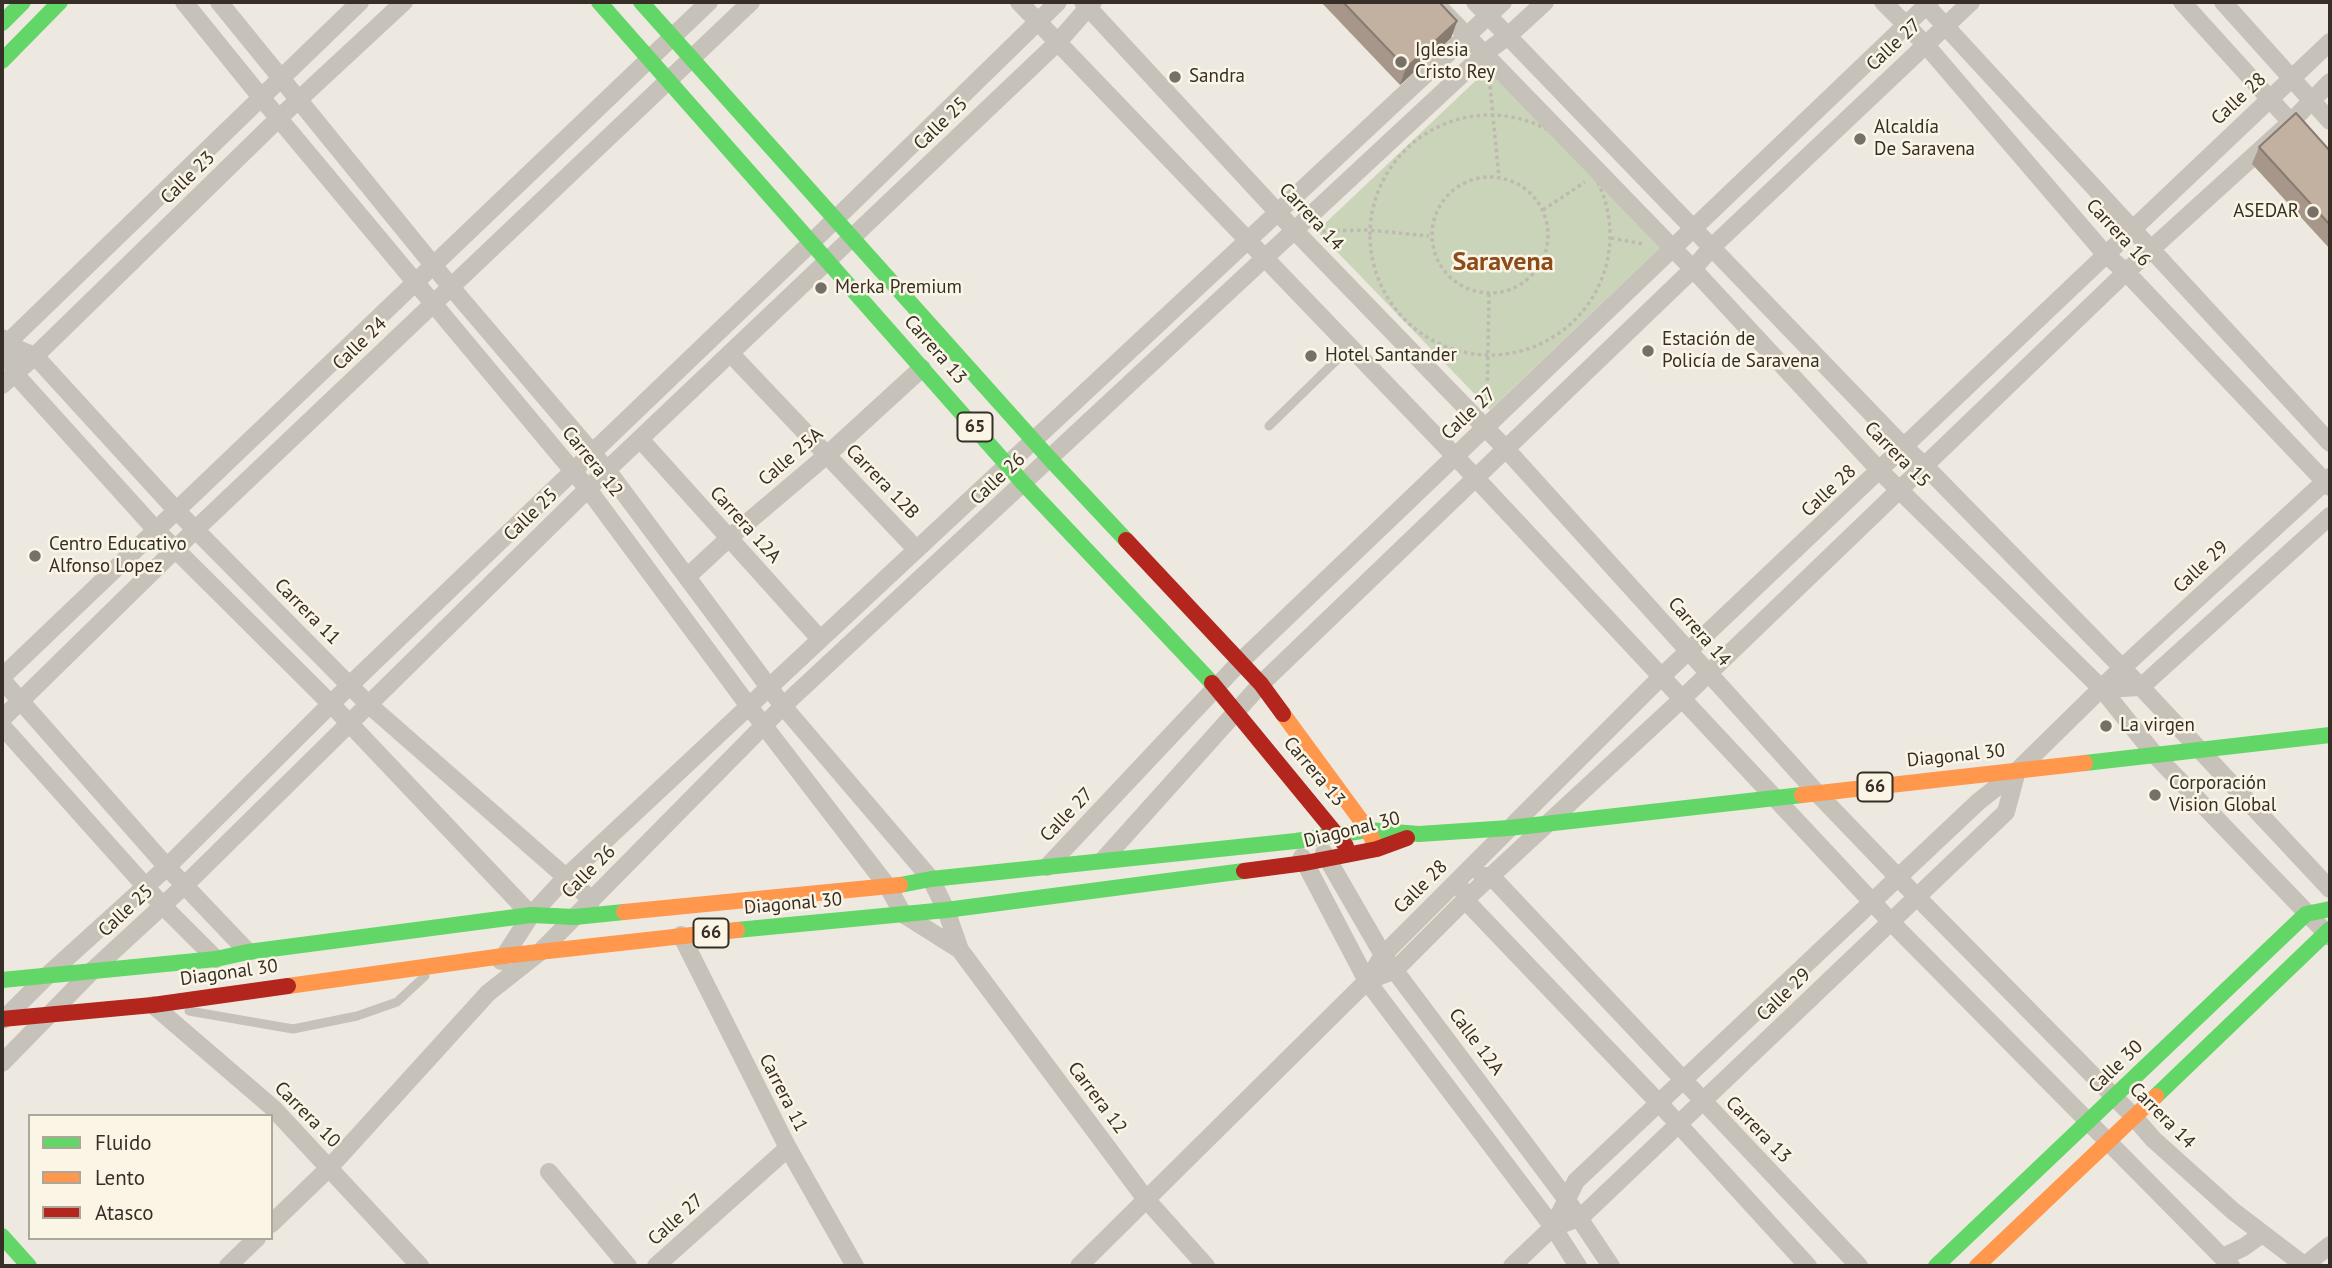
<!DOCTYPE html>
<html>
<head>
<meta charset="utf-8">
<style>
	body { margin:0 }
	#map { position:relative; width:2332px; height:1268px; overflow:hidden; background:#ede9e0; font-family:"PT Sans",sans-serif }
	canvas { display:block }
	.frame { position:absolute; inset:0; border:4px solid #372f27; pointer-events:none }
	.legend { position:absolute; left:28px; top:1114px; width:245px; height:126px; box-sizing:border-box; background:#fbf5e6; border:2px solid #ada69a; margin:0; padding:9px 12px; list-style:none; font-size:21px; color:#372f27 }
	.legend li { display:flex; align-items:center; gap:14px; height:35px }
	.legend b { width:35px; border:2px solid #ada69a }
</style>
</head>
<body>
<div id="map">
<canvas width="2332" height="1268"></canvas>
<div class="frame"></div>
<ul class="legend">
<li><b style="height:9px;background:#63d668"></b>Fluido</li>
<li><b style="height:9px;background:#ff974d"></b>Lento</li>
<li><b style="height:9px;background:#b3261e"></b>Atasco</li>
</ul>
</div>
<script>
const ctx = document.querySelector('canvas').getContext('2d');
ctx.lineJoin = 'round';
function fill(path, color) { ctx.fillStyle = color; ctx.fill(path, 'evenodd'); }
const toPath = rows => new Path2D(rows.map(r => 'M' + r).join(''));
function stroke(path, color, width, dash) { ctx.strokeStyle = color; ctx.lineWidth = width; ctx.lineCap = dash ? 'butt' : 'round'; ctx.setLineDash(dash || []); ctx.stroke(path); }
function write(font, color, halo, rows, align = 'center') {
  ctx.font = font + ' "PT Sans",sans-serif'; ctx.lineWidth = 5; ctx.setLineDash([]); ctx.textBaseline = 'middle'; ctx.strokeStyle = halo; ctx.fillStyle = color; for (const [text, x, y, turn = 0] of rows) {
    ctx.save(); ctx.translate(x, y); ctx.rotate((+turn || 0) * Math.PI / 180); ctx.textAlign = isNaN(turn) ? turn : align; if (halo) ctx.strokeText(text, 0, 0); ctx.fillText(text, 0, 0); ctx.restore();
  }
}
const green = toPath([
	[1489,68,1661,247,1490,410,1317,231]
]);
const path = toPath([
	[1490,86,1499,178],
	'1370 235a120 120 0 1 1 240 0a120 120 0 1 1-240 0Z',
	'1432 235a58 58 0 1 1 116 0a58 58 0 1 1-116 0Z',
	[1543,210,1585,182],
	[1322,231,1368,230,1429,236],
	[1611,238,1643,244],
	[1487,402,1489,294]
]);
const lane = toPath([
	[1269,426,1350,347],
	[189,1011,293,1029,357,1016,397,1002,425,976]
]);
const street = toPath([
	[184,2,260,96,588,489,748,705,888,887,903,914,960,950],
	[219,2,451,287,607,470,783,706,931,879,946,910,960,950,1145,1198,1206,1266],
	[1019,2,1455,456,1891,922,2231,1266],
	[1083,2,1295,231,1506,449,1817,793,1917,897,2134,1117,2153,1139,2233,1211,2305,1266],
	[1434,2,1693,269,1880,471,2102,689,2155,755,2330,937],
	[1475,2,1903,446,1925,466,2141,687,2330,889],
	[1883,2,1925,44,2105,254,2126,272,2330,487],
	[1923,2,2330,443],
	[2182,2,2297,129],
	[2223,2,2330,121],
	[2,338,6,344,35,356,176,510,368,704,592,900],
	[6,344,15,374,156,530,331,704,531,915],
	[2,348,360,2],
	[730,353,916,549],
	[2,385,35,356,279,118,404,2],
	[640,439,820,639],
	[687,577,729,538,827,455,922,368],
	[2,677,709,2],
	[2,680,167,867,248,952],
	[2102,689,2141,687,2330,516],
	[2,719,195,530,751,2],
	[2,726,162,905,216,959],
	[1324,853,1383,955,1567,1200,1611,1266],
	[1302,857,1367,981,1553,1227,1578,1266],
	[1103,860,1261,684,1693,269,1712,247,1971,2],
	[1047,867,1240,662,1930,2],
	[1482,876,1491,876,1859,1266],
	[1464,891,1465,900,1659,1103,1808,1266],
	[681,935,788,1148,855,1266],
	[501,961,531,915,566,877,1503,2],
	[1367,981,1395,970,1465,900,1682,699,2126,272,2291,122,2330,82],
	[153,1005,273,1108,420,1266],
	[3,1020,49,974,167,867,350,685,812,242,1058,2],
	[2,1063,94,969,185,885,607,470,1058,42,1093,2],
	[549,1172,628,1266],
	[271,1224,329,1168,488,993,540,952,783,706,1485,53,1508,36,1545,2],
	[1553,1227,1580,1218,2006,812,2017,771],
	[2223,1257,2244,1247,2262,1234],
	[228,1266,257,1238],
	[656,1266,788,1148],
	[1079,1266,1367,981,1383,955,1661,677,2330,42],
	[1512,1266,1553,1227,1576,1181,1978,802,2017,771,2122,668,2330,477],
	[2304,1266,2330,1245]
]);
const fast = toPath([
	[599,2,1024,484,1212,683],
	[641,2,1050,459,1126,540],
	[2,23,23,2],
	[2,61,60,2],
	[2085,763,2330,735],
	[900,885,931,879,1296,841,1368,830,1419,834,1509,828,1802,795],
	[737,930,946,910,1244,871],
	[2,980,216,959,248,952,531,915,575,917,624,912],
	[2156,1096,2330,929],
	[2,1236,29,1266],
	[1936,1266,2306,914,2330,909]
]);
const slow = toPath([
	[1283,714,1368,830,1374,843],
	[1802,795,2085,763],
	[624,912,900,885],
	[288,986,503,956,737,930],
	[1977,1266,2156,1096]
]);
const jam = toPath([
	[1126,540,1261,684,1283,714],
	[1212,683,1346,846],
	[1244,871,1305,863,1377,849,1407,838],
	[2,1019,153,1005,288,986]
]);
const wall = toPath([
	[1321,2,1439,2,1457,21,1451,38,1400,85],
	[2259,147,2330,151,2330,249,2252,164]
]);
const shadedWall = toPath([
	[1457,21,1451,38,1400,85,1406,68]
]);
const building = toPath([
	[1343,2,1439,2,1457,21,1406,68,1343,2],
	[2296,113,2330,151,2330,225,2259,147,2296,113]
]);
const markers = [
	[1401,62,7,"#777068"],
	[1175,77,7,"#777068"],
	[1860,139,7,"#777068"],
	[2313,212,7,"#777068"],
	[821,288,7,"#777068"],
	[1648,351,7,"#777068"],
	[1311,356,7,"#777068"],
	[35,556,7,"#777068"],
	[2106,726,7,"#777068"],
	[2155,795,7,"#777068"]
];
const shields = [
	[975,427,35],
	[1875,787,35],
	[711,933,35]
];
const shieldNames = [
	["65",975,427],
	["66",1875,787],
	["66",711,933]
];
const streetNames = [
	["Calle 27",1894,45,-43],
	["Calle 28",2239,99,-43],
	["Calle 25",941,124,-44],
	["Calle 23",188,178,-44],
	["Carrera 14",1311,217,47],
	["Carrera 16",2118,233,47],
	["Calle 24",360,344,-44],
	["Carrera 13",935,350,49],
	["Calle 27",1469,414,-43],
	["Carrera 15",1897,455,45],
	["Calle 25A",791,457,-41],
	["Carrera 12",592,462,51],
	["Calle 26",998,479,-43],
	["Carrera 12B",882,482,46],
	["Calle 28",1829,491,-43],
	["Calle 25",531,515,-44],
	["Carrera 12A",745,525,48],
	["Calle 29",2201,567,-43],
	["Carrera 11",307,612,45],
	["Carrera 14",1699,632,49],
	["Diagonal 30",1956,756,-6],
	["Carrera 13",1314,772,50],
	["Calle 27",1067,815,-46],
	["Diagonal 30",1352,830,-14],
	["Calle 26",589,872,-45],
	["Calle 28",1421,887,-45],
	["Diagonal 30",793,904,-5],
	["Calle 25",126,911,-43],
	["Diagonal 30",229,973,-8],
	["Calle 29",1784,995,-44],
	["Calle 12A",1476,1042,53],
	["Calle 30",2116,1067,-44],
	["Carrera 11",783,1093,63],
	["Carrera 12",1097,1098,53],
	["Carrera 10",307,1115,45],
	["Carrera 14",2162,1116,45],
	["Carrera 13",1758,1130,46],
	["Calle 27",676,1220,-42]
];
const poiNames = [
	["Iglesia",1415,51],
	["Cristo Rey",1415,73],
	["Sandra",1189,77],
	["Alcaldía",1874,128],
	["De Saravena",1874,150],
	["ASEDAR",2299,212,"right"],
	["Merka Premium",835,288],
	["Estación de",1662,340],
	["Policía de Saravena",1662,362],
	["Hotel Santander",1325,356],
	["Centro Educativo",49,545],
	["Alfonso Lopez",49,567],
	["La virgen",2120,726],
	["Corporación",2169,784],
	["Vision Global",2169,806]
];
const districtNames = [
	["Saravena",1503,263]
];
fill(green, '#cad4b9');
stroke(path, '#bfbab1', 3.5, [3.5, 3.5]);
stroke(lane, '#c6c1b9', 9);
stroke(street, '#c6c1b9', 18);
stroke(fast, '#63d668', 16);
stroke(slow, '#ff974d', 16);
stroke(jam, '#b3261e', 16);
fill(wall, '#a7978a');
fill(shadedWall, '#887b70');
fill(building, '#c2b0a0');
stroke(building, '#887b70', 2);
for (const [x, y, r, color] of markers) { const dot = new Path2D(); dot.arc(x, y, r, 0, 2 * Math.PI); ctx.fillStyle = color; ctx.fill(dot); stroke(dot, '#fbf5e6', 2.5); }
for (const [x, y, w] of shields) { const box = new Path2D(); box.roundRect(x - w / 2, y - 14.5, w, 29, 5); ctx.fillStyle = '#fbf5e6'; ctx.fill(box); stroke(box, '#372f27', 2); }
write('bold 18px', '#372f27', null, shieldNames);
write('19px', '#372f27', '#fbf5e6', streetNames);
write('19px', '#372f27', '#fbf5e6', poiNames, 'left');
write('bold 26px', '#8c4b1a', '#fbf5e6', districtNames);
</script>
</body>
</html>
